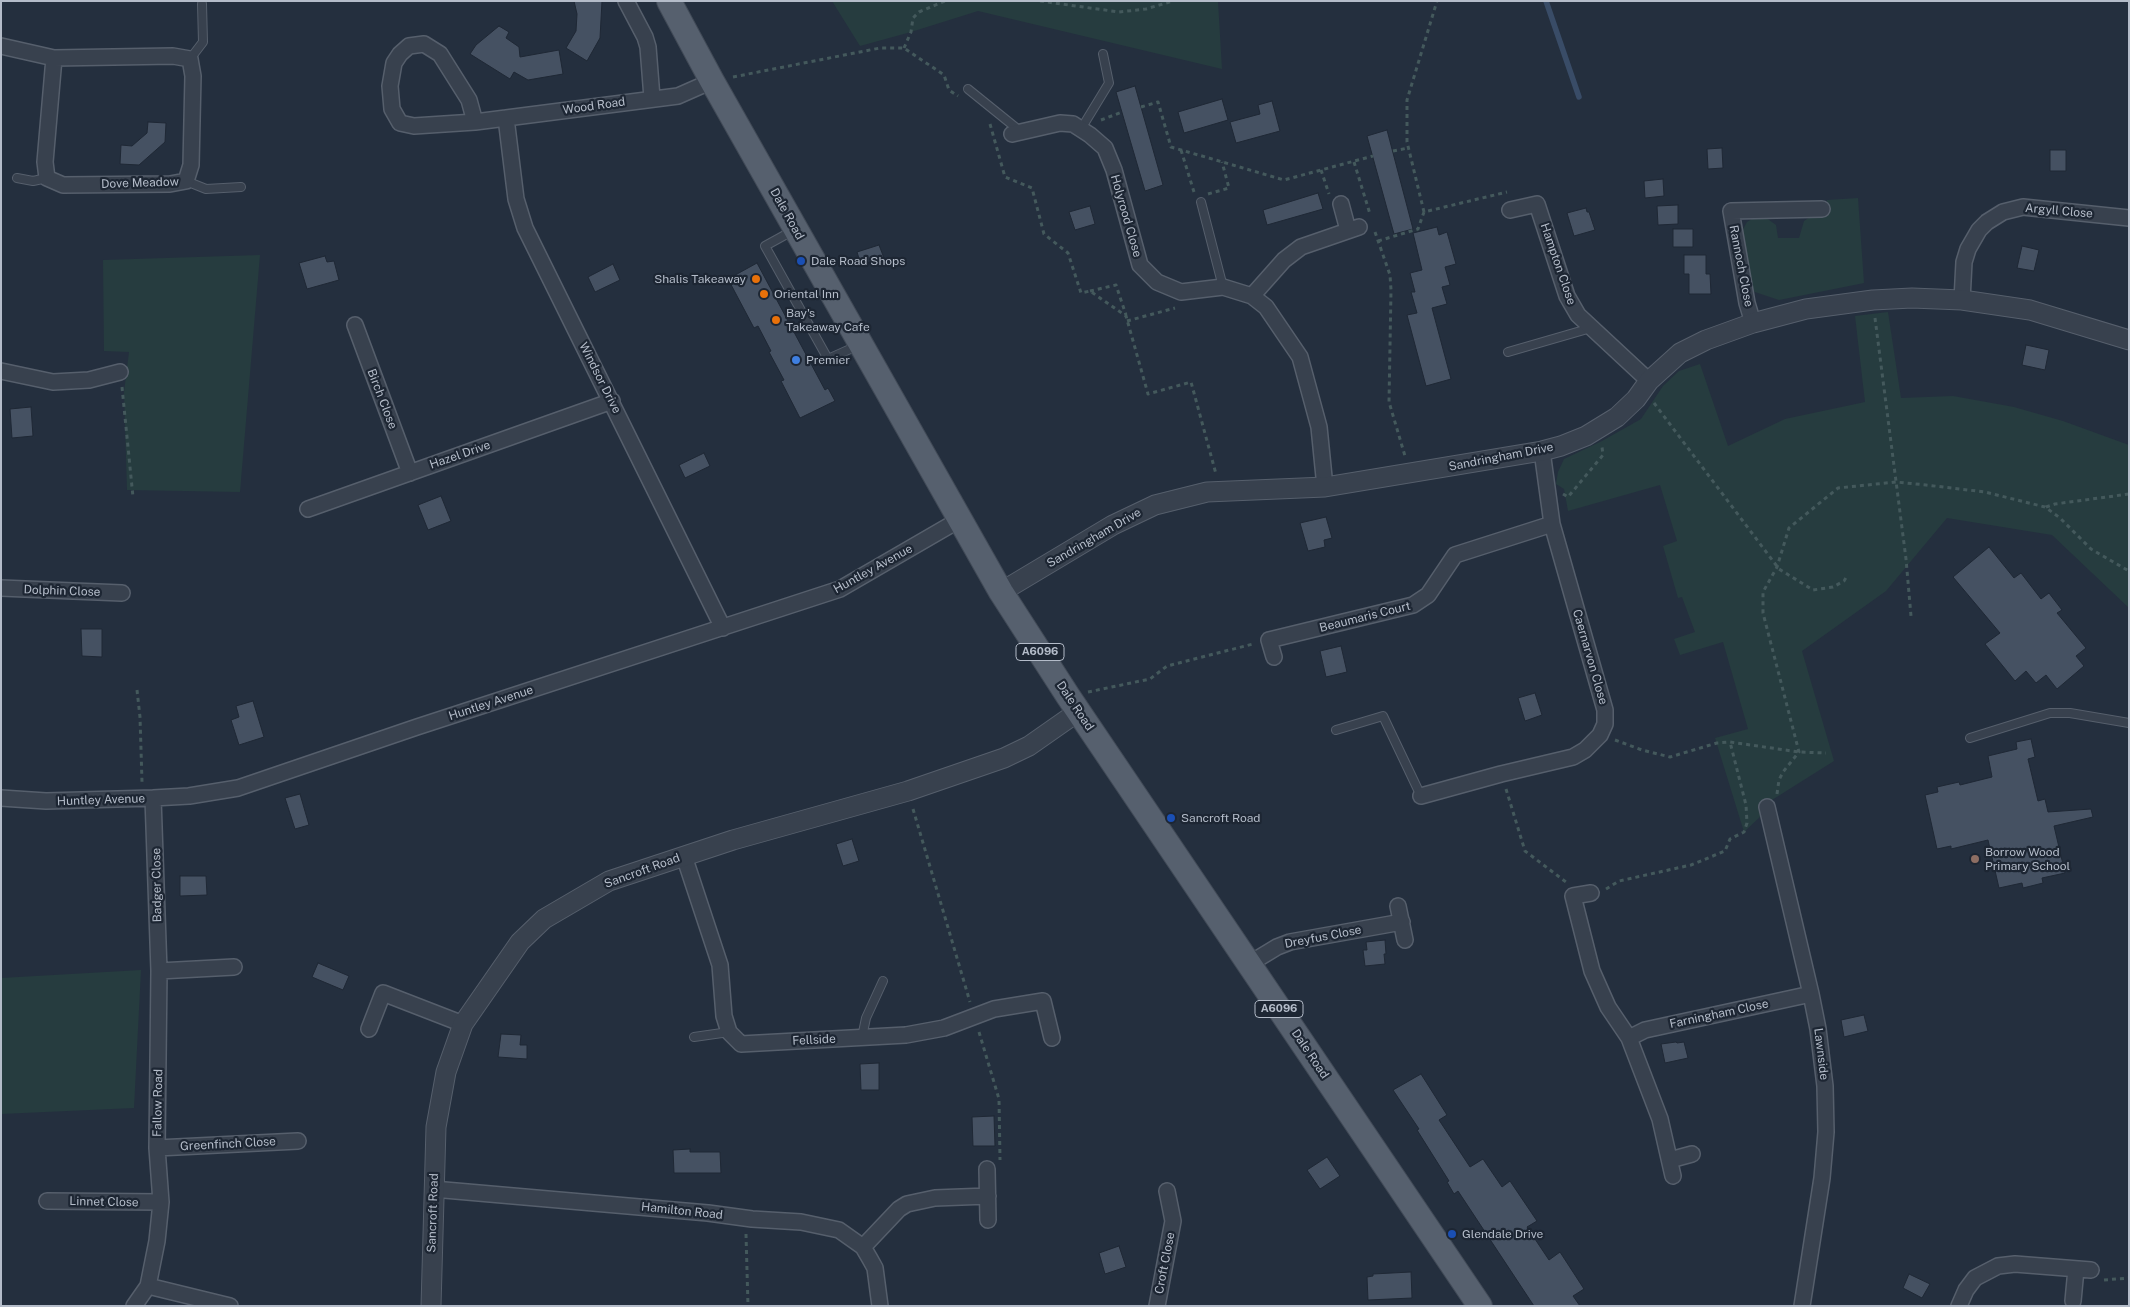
<!DOCTYPE html>
<html>
<head>
<meta charset="utf-8">
<style>
	body { margin:0 }
	#map { position:relative; width:2130px; height:1307px; overflow:hidden; background:#242f3e; font-family:"Public Sans",sans-serif }
	canvas { display:block }
	.frame { position:absolute; inset:0; border:2px solid #b4bcc9; pointer-events:none }
</style>
</head>
<body>
<div id="map">
<canvas width="2130" height="1307"></canvas>
<div class="frame"></div>
</div>
<script>
const ctx = document.querySelector('canvas').getContext('2d');
ctx.lineJoin = 'round';
function fill(path, color) { ctx.fillStyle = color; ctx.fill(path, 'evenodd'); }
const toPath = rows => new Path2D(rows.map(r => 'M' + r).join(''));
function stroke(path, color, width, dash) { ctx.strokeStyle = color; ctx.lineWidth = width; ctx.lineCap = dash ? 'butt' : 'round'; ctx.setLineDash(dash || []); ctx.stroke(path); }
function write(font, color, halo, rows, align = 'center') {
  ctx.font = font + ' "Public Sans",sans-serif'; ctx.lineWidth = 4.5; ctx.setLineDash([]); ctx.textBaseline = 'middle'; ctx.strokeStyle = halo; ctx.fillStyle = color; for (const [text, x, y, turn = 0] of rows) {
    ctx.save(); ctx.translate(x, y); ctx.rotate((+turn || 0) * Math.PI / 180); ctx.textAlign = isNaN(turn) ? turn : align; if (halo) ctx.strokeText(text, 0, 0); ctx.fillText(text, 0, 0); ctx.restore();
  }
}
const green = toPath([
	[832,1,1218,1,1222,69,978,11,911,32,860,46],
	[1858,198,1864,283,1779,300,1752,291,1741,233,1747,222,1755,217,1765,217,1776,225,1778,238,1799,238,1804,221,1813,215,1826,213,1827,200],
	[260,255,240,492,127,490,124,392,129,352,104,351,103,260],
	[1888,312,1901,398,1953,396,2014,407,2063,421,2129,445,2129,608,2052,535,1947,518,1886,591,1802,651,1834,761,1772,800,1760,803,1761,816,1744,832,1715,738,1748,729,1723,642,1680,655,1674,639,1695,632,1682,597,1678,598,1663,546,1677,541,1660,485,1568,511,1564,489,1556,484,1558,472,1564,459,1602,441,1641,419,1663,386,1679,371,1700,364,1728,446,1785,419,1865,402,1855,316],
	[141,970,134,1108,1,1114,1,978]
]);
const stream = toPath([
	[1546,1,1579,97]
]);
const building = toPath([
	[574,1,602,1,600,38,587,61,566,48,576,31,577,14,574,1],
	[499,26,509,32,506,38,519,47,520,57,559,50,563,74,528,80,514,72,510,79,470,54,476,45,499,26],
	[1135,86,1163,185,1145,191,1116,92,1135,86],
	[1222,99,1228,120,1184,133,1178,112,1222,99],
	[1272,101,1280,131,1236,143,1230,122,1260,114,1258,105,1272,101],
	[148,122,166,123,165,142,139,165,120,164,121,145,132,146,140,139,147,133,148,122],
	[1387,130,1413,229,1394,234,1367,136,1387,130],
	[1722,148,1723,168,1708,169,1707,149,1722,148],
	[2050,150,2066,150,2066,171,2050,171,2050,150],
	[1663,179,1664,196,1645,198,1644,181,1663,179],
	[1318,193,1323,209,1267,225,1263,210,1318,193],
	[1678,205,1678,224,1658,225,1657,206,1678,205],
	[1090,206,1095,224,1075,230,1069,212,1090,206],
	[1586,208,1587,212,1589,212,1595,230,1574,236,1567,213,1586,208],
	[1437,227,1439,235,1447,232,1456,264,1445,267,1450,285,1442,287,1447,304,1432,308,1451,379,1426,386,1407,315,1417,313,1411,292,1415,292,1410,273,1422,270,1413,233,1437,227],
	[1673,229,1693,229,1693,247,1673,247,1673,229],
	[879,245,884,258,861,265,857,252,879,245],
	[2022,246,2039,250,2034,271,2017,268,2022,246],
	[1684,255,1706,255,1706,274,1710,274,1711,294,1689,294,1689,274,1684,274,1684,255],
	[325,256,327,262,334,261,339,280,307,289,299,263,325,256],
	[757,263,825,390,828,388,835,401,800,418,781,381,784,380,769,352,771,351,758,326,754,328,728,279,757,263],
	[613,264,620,280,595,292,588,277,613,264],
	[2026,345,2049,350,2045,370,2022,365,2026,345],
	[31,407,33,436,12,438,10,409,31,407],
	[704,453,710,466,685,478,679,465,704,453],
	[441,496,451,521,428,530,418,505,441,496],
	[1326,517,1332,538,1324,540,1325,547,1308,551,1300,523,1326,517],
	[1989,547,2014,578,2021,573,2041,599,2049,593,2062,610,2057,613,2086,648,2076,656,2084,666,2057,689,2046,675,2036,683,2026,671,2015,681,1985,644,2000,633,1953,577,1989,547],
	[81,629,102,629,102,657,82,656,81,629],
	[1341,646,1347,672,1326,677,1320,651,1341,646],
	[1535,693,1542,715,1525,721,1518,698,1535,693],
	[253,701,264,737,239,745,231,720,239,717,236,706,253,701],
	[2031,739,2035,757,2028,759,2038,801,2045,799,2048,812,2091,809,2093,817,2054,826,2065,873,2042,878,2043,883,2023,888,2022,883,1999,888,1988,840,1951,849,1951,846,1937,849,1925,795,1938,792,1937,787,1959,782,1960,785,1992,777,1988,756,2017,749,2016,742,2031,739],
	[300,794,309,825,295,829,285,798,300,794],
	[852,839,859,861,843,866,836,844,852,839],
	[180,876,206,876,207,895,180,896,180,876],
	[1385,940,1386,954,1384,954,1385,964,1365,966,1363,950,1367,950,1366,942,1385,940],
	[318,963,349,976,343,990,312,977,318,963],
	[1864,1015,1868,1031,1844,1037,1841,1020,1864,1015],
	[501,1034,521,1035,520,1045,527,1045,527,1059,498,1057,501,1034],
	[1676,1042,1677,1043,1684,1042,1688,1058,1665,1063,1661,1044,1676,1042],
	[879,1063,879,1090,861,1090,860,1064,879,1063],
	[1421,1074,1447,1115,1439,1120,1470,1167,1483,1159,1502,1187,1510,1181,1537,1221,1527,1227,1549,1260,1560,1252,1584,1289,1573,1296,1580,1306,1534,1306,1458,1191,1454,1194,1447,1182,1449,1181,1417,1130,1419,1129,1393,1090,1421,1074],
	[994,1116,995,1146,973,1146,972,1117,994,1116],
	[690,1149,690,1152,720,1152,721,1173,674,1173,673,1150,690,1149],
	[1327,1157,1340,1176,1320,1189,1307,1170,1327,1157],
	[1119,1246,1126,1267,1105,1274,1099,1253,1119,1246],
	[1411,1272,1412,1298,1368,1300,1367,1277,1373,1276,1373,1274,1411,1272],
	[1909,1274,1930,1284,1922,1298,1903,1288,1909,1274]
]);
const path = toPath([
	[1040,1,1119,12,1146,9,1173,1],
	[904,48,911,32,913,18,919,12,945,1],
	[733,77,880,48,904,48,944,75,949,90,958,96],
	[1141,107,1158,102,1171,147,1284,180,1373,156],
	[1101,120,1122,112],
	[990,124,1005,177,1032,188,1044,234,1068,253,1081,293,1090,291,1126,316,1148,394,1191,382,1216,474],
	[1181,150,1194,192],
	[1393,151,1408,148],
	[1354,162,1370,214],
	[1321,170,1329,194],
	[1208,194,1229,188,1222,162],
	[1424,212,1407,142,1407,100,1437,1],
	[1375,232,1390,275,1391,290,1389,402,1405,456],
	[1378,241,1418,229,1424,212,1507,192],
	[1090,291,1116,285,1126,315],
	[1875,318,1906,559,1911,616],
	[1127,321,1175,308],
	[122,387,133,497],
	[1654,403,1779,569,1813,590,1833,587,1844,581,1847,576],
	[1563,494,1568,497,1603,455,1602,447],
	[2046,507,2055,504,2129,494],
	[137,690,140,717,142,782],
	[1088,692,1150,679,1167,666,1253,644],
	[1615,740,1642,750,1670,757,1717,743,1730,742,1799,752,1826,753],
	[1506,789,1525,851,1566,882],
	[1777,794,1779,780,1783,772,1799,752,1763,613,1763,592,1777,567,1789,528,1838,488,1896,482,1926,485,1985,492,2045,507,2060,518,2091,549,2129,571],
	[913,809,970,1002],
	[1606,889,1619,881,1691,865,1725,851,1730,839,1744,832,1747,823,1746,805,1730,742],
	[979,1032,999,1099,1000,1160],
	[746,1234,748,1306],
	[2104,1280,2129,1278]
]);
const service = toPath([
	[190,59,203,42,202,4],
	[968,89,1020,131],
	[1081,129,1109,83,1103,54],
	[17,178,33,181,47,178],
	[186,181,206,189,241,187],
	[1201,202,1223,287],
	[794,230,765,246,828,359,859,345],
	[1508,352,1591,328],
	[1336,730,1383,716,1421,796],
	[1970,738,2050,713,2070,713,2129,723],
	[694,1037,729,1032],
	[862,1037,866,1018,883,981]
]);
const minor = toPath([
	[626,1,645,37,648,47,652,98],
	[1,46,54,58,173,56,190,59,193,76,191,165,186,181,170,184,63,185,47,178,45,162,54,58],
	[506,118,516,199,525,228,723,628],
	[475,122,469,100,440,54,424,44,409,46,400,54,394,63,390,86,392,109,400,123,414,126,475,122,678,96,712,81],
	[1012,134,1060,123,1073,124,1090,135,1105,148,1114,170,1140,265,1157,282,1181,292,1223,287,1252,296,1266,307,1300,357,1319,427,1325,487],
	[1341,204,1348,230],
	[1510,210,1537,204,1567,296,1578,315,1649,381],
	[1252,296,1284,260,1301,247,1359,227],
	[1962,300,1964,262,1968,249,1979,230,1987,222,2003,212,2023,207,2129,218],
	[1753,323,1747,303,1731,211,1822,209],
	[355,325,410,473],
	[1,371,53,382,89,380,120,372],
	[308,509,612,401],
	[1,588,122,593],
	[1274,657,1269,640,1413,605,1428,595,1455,555,1552,524],
	[1421,796,1501,774,1573,757,1585,750,1600,735,1605,724,1605,710,1552,524,1542,451],
	[1,798,46,801,153,798,189,796,238,788,417,727,840,589,959,520],
	[153,798,159,971],
	[1767,807,1811,994,1818,1029,1825,1086,1826,1132,1822,1178,1802,1306],
	[684,856,720,965,724,1016,729,1032,741,1044,906,1035,944,1028,994,1009,1043,1001,1052,1038],
	[1591,893,1573,896,1592,971,1608,1007,1629,1038,1660,1119,1673,1176],
	[1398,906,1405,940],
	[1249,964,1277,947,1290,942,1402,922],
	[369,1029,383,993,463,1024],
	[1629,1038,1645,1030,1811,994],
	[157,1148,298,1141],
	[1670,1160,1692,1154],
	[987,1169,988,1220],
	[433,1189,708,1213,752,1219,801,1222,839,1230,863,1247,870,1259,875,1268,880,1306],
	[47,1201,161,1202],
	[863,1247,899,1209,907,1204,935,1198,988,1196],
	[148,1286,230,1306],
	[2073,1301,2076,1269],
	[134,1306,148,1286,157,1241,161,1202,157,1148,159,971,234,967],
	[1157,1306,1173,1221,1167,1191],
	[1959,1306,1966,1290,1975,1278,1998,1266,2015,1264,2091,1270]
]);
const tertiary = toPath([
	[1001,592,1113,525,1155,505,1207,492,1325,487,1542,451,1561,446,1586,436,1617,417,1636,399,1649,381,1680,353,1706,340,1753,323,1806,309,1873,300,1912,298,1962,300,2030,310,2129,340],
	[431,1306,436,1127,446,1072,463,1024,520,942,544,919,609,881,733,840,908,791,1004,758,1029,746,1079,711]
]);
const primary = toPath([
	[669,1,712,81,1001,592,1068,696,1480,1306]
]);
const markers = [
	[801,261,5,"#1a4fb4"],
	[756,279,5,"#e8710a"],
	[764,294,5,"#e8710a"],
	[776,320,5,"#e8710a"],
	[796,360,5,"#3f7fe0"],
	[1171,818,5,"#1a4fb4"],
	[1975,859,5,"#8d6e63"],
	[1452,1234,5,"#1a4fb4"]
];
const shields = [
	[1040,652,48],
	[1279,1009,48]
];
const shieldNames = [
	["A6096",1040,652],
	["A6096",1279,1009]
];
const streetNames = [
	["Wood Road",594,106,-8],
	["Dove Meadow",140,183,-2],
	["Argyll Close",2059,211,5],
	["Dale Road",787,214,61],
	["Holyrood Close",1126,216,74],
	["Hampton Close",1558,264,71],
	["Rannoch Close",1741,266,79],
	["Windsor Drive",600,378,63],
	["Birch Close",382,399,69],
	["Hazel Drive",460,455,-19],
	["Sandringham Drive",1501,457,-11],
	["Sandringham Drive",1094,538,-30],
	["Huntley Avenue",873,569,-29],
	["Dolphin Close",62,591,2],
	["Beaumaris Court",1365,617,-14],
	["Caernarvon Close",1590,657,74],
	["Huntley Avenue",491,703,-18],
	["Dale Road",1075,706,56],
	["Huntley Avenue",101,800,-2],
	["Sancroft Road",642,871,-20],
	["Badger Close",157,885,-91],
	["Dreyfus Close",1323,937,-11],
	["Farningham Close",1719,1014,-12],
	["Fellside",814,1040,-3],
	["Dale Road",1310,1054,56],
	["Lawnside",1821,1054,83],
	["Fallow Road",158,1103,-89],
	["Greenfinch Close",228,1144,-3],
	["Linnet Close",104,1202,1],
	["Hamilton Road",682,1211,6],
	["Sancroft Road",433,1213,-88],
	["Croft Close",1165,1263,-79]
];
const poiNames = [
	["Dale Road Shops",811,261],
	["Shalis Takeaway",746,279,"right"],
	["Oriental Inn",774,294],
	["Bay's",786,313],
	["Takeaway Cafe",786,327],
	["Premier",806,360],
	["Sancroft Road",1181,818],
	["Borrow Wood",1985,852],
	["Primary School",1985,866],
	["Glendale Drive",1462,1234]
];
fill(green, '#263c3f');
stroke(stream, '#394c67', 5.5);
fill(building, '#455162');
stroke(building, '#1f2835', 1);
stroke(service, '#565f6c', 10);
stroke(minor, '#565f6c', 18);
stroke(tertiary, '#565f6c', 21);
stroke(primary, '#414a57', 26);
stroke(path, '#44595c', 3, [4, 4]);
stroke(service, '#38414e', 8);
stroke(minor, '#38414e', 15);
stroke(tertiary, '#38414e', 19);
stroke(primary, '#56606e', 24);
for (const [x, y, r, color] of markers) { const dot = new Path2D(); dot.arc(x, y, r, 0, 2 * Math.PI); ctx.fillStyle = color; ctx.fill(dot); stroke(dot, '#1d2633', 2); }
for (const [x, y, w] of shields) { const box = new Path2D(); box.roundRect(x - w / 2, y - 8.5, w, 17, 4); ctx.fillStyle = '#1d2633'; ctx.fill(box); stroke(box, '#b4bcc9', 1); }
write('bold 11px', '#b4bcc9', null, shieldNames);
write('12px', '#b4bcc9', '#1d2633', streetNames);
write('12px', '#b4bcc9', '#1d2633', poiNames, 'left');
</script>
</body>
</html>
